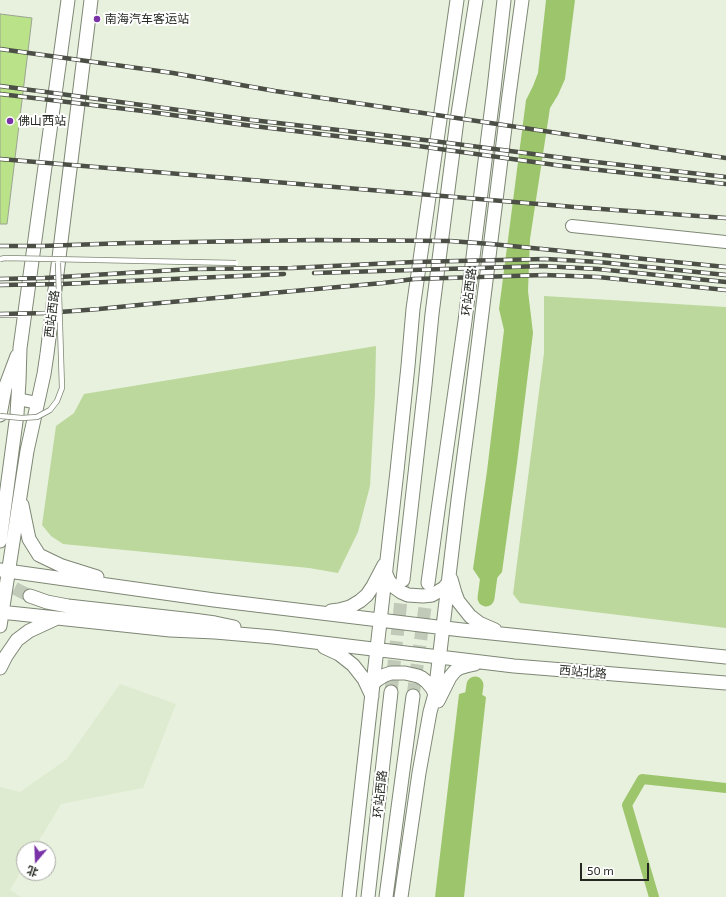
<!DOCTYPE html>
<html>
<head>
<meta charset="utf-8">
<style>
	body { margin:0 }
	#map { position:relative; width:726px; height:897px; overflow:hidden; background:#e8f1de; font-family:"Exo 2","Noto Sans SC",sans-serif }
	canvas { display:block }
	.north { position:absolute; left:16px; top:841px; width:40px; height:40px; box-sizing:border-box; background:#fff; border:1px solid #a8a9a6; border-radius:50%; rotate:199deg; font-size:11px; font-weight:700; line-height:16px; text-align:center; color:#252821 }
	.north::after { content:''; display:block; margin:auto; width:14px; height:18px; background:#7933a7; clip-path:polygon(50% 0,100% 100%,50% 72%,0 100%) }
	.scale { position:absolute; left:580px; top:863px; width:69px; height:18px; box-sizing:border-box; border:2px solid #252821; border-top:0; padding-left:5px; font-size:12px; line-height:14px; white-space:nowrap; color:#252821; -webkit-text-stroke:3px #fff; paint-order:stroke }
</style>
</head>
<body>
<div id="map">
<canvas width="726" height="897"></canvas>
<div class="north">北</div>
<div class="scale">50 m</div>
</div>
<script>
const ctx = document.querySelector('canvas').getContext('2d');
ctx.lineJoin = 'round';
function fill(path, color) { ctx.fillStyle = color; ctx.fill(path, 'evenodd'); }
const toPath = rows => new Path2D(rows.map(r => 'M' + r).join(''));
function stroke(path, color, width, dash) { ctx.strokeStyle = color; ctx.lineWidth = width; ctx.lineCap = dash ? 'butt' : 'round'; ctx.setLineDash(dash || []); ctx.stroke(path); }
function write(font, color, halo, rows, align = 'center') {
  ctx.font = font + ' "Exo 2","Noto Sans SC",sans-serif'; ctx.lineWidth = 4; ctx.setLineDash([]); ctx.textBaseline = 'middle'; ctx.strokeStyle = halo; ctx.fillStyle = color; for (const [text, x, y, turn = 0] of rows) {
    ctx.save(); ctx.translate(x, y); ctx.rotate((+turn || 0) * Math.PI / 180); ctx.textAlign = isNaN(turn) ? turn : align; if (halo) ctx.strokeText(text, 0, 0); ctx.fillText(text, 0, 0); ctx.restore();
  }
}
const built = toPath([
	[120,684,176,704,143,788,61,804,34,849,24,849,24,866,10,890,21,897,0,897,0,787,20,792,67,759]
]);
const green = toPath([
	[544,296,726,307,726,628,520,603,513,594,544,353],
	[376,346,375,393,370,486,358,532,338,573,309,568,63,544,51,536,42,525,56,426,74,413,84,394]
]);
const water = toPath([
	[546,0,575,0,565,79,558,95,550,108,530,239,528,291,533,333,517,463,502,572,487,590,473,569,487,471,504,330,499,309,526,100,533,86,538,73],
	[474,690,486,697,464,897,435,897,459,694]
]);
const canal = toPath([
	[654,897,627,805,642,779,726,788]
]);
const river = toPath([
	[486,598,490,568],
	[471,713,475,685]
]);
const building = toPath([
	[0,14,32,18,7,224,0,224,0,14]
]);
const secondaryTunnel = toPath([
	[1,575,14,588,30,596],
	[391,692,403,582],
	[413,696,428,585]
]);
const service = toPath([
	[0,315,22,315]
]);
const tertiary = toPath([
	[572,226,726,242],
	[18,399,37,403]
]);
const secondary = toPath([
	[0,415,5,388,17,356],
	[22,505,29,539,39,555,62,566,97,577],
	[0,541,17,414,19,381,20,348,68,0],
	[0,570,214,600,462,630,726,657],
	[386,574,389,581,394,587,401,592,408,595,423,596,432,595,444,588,448,583],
	[451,579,455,593,458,601,470,616,479,623,495,630],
	[403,580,425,385,432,314,457,120,476,0],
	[428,583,438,510,465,321,494,89,504,0],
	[30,596,47,602,68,606,193,620,215,623,234,627],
	[331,611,339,610,350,607,360,601,367,595,373,586,384,565],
	[0,612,170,630,215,632,273,637,514,666,726,683],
	[0,626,27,451,44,374,47,354,91,0],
	[324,647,339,654,353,665,364,679,372,696],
	[0,668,6,656,17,640,29,631,55,619],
	[373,684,377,680,385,675,391,673,405,673,418,676,422,678,427,682,432,688,435,694],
	[438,701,450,677,455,671,459,668,466,666,475,664],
	[349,897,397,471,408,366,413,309,457,0],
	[368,897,391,692],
	[386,897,413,696],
	[401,897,419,773,430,712,435,694,458,500,471,402,509,95,522,0]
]);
const rail = toPath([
	[0,49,173,73,275,91,726,158],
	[0,86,46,92,252,120,433,141,587,161,726,177],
	[0,94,143,111,245,125,411,145,563,166,726,184],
	[0,159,574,207,726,218],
	[0,246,42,246,128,243,315,240,450,241,491,244,726,267],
	[314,273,543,266,598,269,726,282],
	[0,279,44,278,192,269,292,268,414,262,545,259,599,262,726,275],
	[0,285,62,284,284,274],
	[0,314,47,313,99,309,149,304,383,283,414,279,544,275,598,277,726,290]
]);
const serviceBridge = toPath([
	[0,259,5,258,236,263],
	[0,416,22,418,37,417,50,410,57,401,62,388,58,263]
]);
const markers = [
	[97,19,4,"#7933a7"],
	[10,121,4,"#7933a7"]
];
const poiNames = [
	["南海汽车客运站",105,19],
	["佛山西站",18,121]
];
const streetNames = [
	["环站西路",469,292,-83],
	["西站西路",52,314,-83],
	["西站北路",583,672,5],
	["环站西路",380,794,-84]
];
fill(built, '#deebd0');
fill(green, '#bcd89d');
fill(water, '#9dc56c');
stroke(canal, '#9dc56c', 10);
stroke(river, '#9dc56c', 17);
fill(building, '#bae389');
stroke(building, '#9aa390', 1);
stroke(secondaryTunnel, '#c1c9b8', 13, [13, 6]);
stroke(service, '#7e8775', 6);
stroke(tertiary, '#7e8775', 14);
stroke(secondary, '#7e8775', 15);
stroke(service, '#fff', 4.5);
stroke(tertiary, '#fff', 12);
stroke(secondary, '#fff', 13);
stroke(rail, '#4b4f46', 4.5);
stroke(rail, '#fff', 3, [9]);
stroke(serviceBridge, '#7e8775', 6, []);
stroke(serviceBridge, '#fff', 4.5);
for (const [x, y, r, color] of markers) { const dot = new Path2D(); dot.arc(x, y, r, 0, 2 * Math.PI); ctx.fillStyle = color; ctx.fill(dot); stroke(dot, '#fff', 1.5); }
write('12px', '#252821', '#fff', poiNames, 'left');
write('12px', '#252821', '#fff', streetNames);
</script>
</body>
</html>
